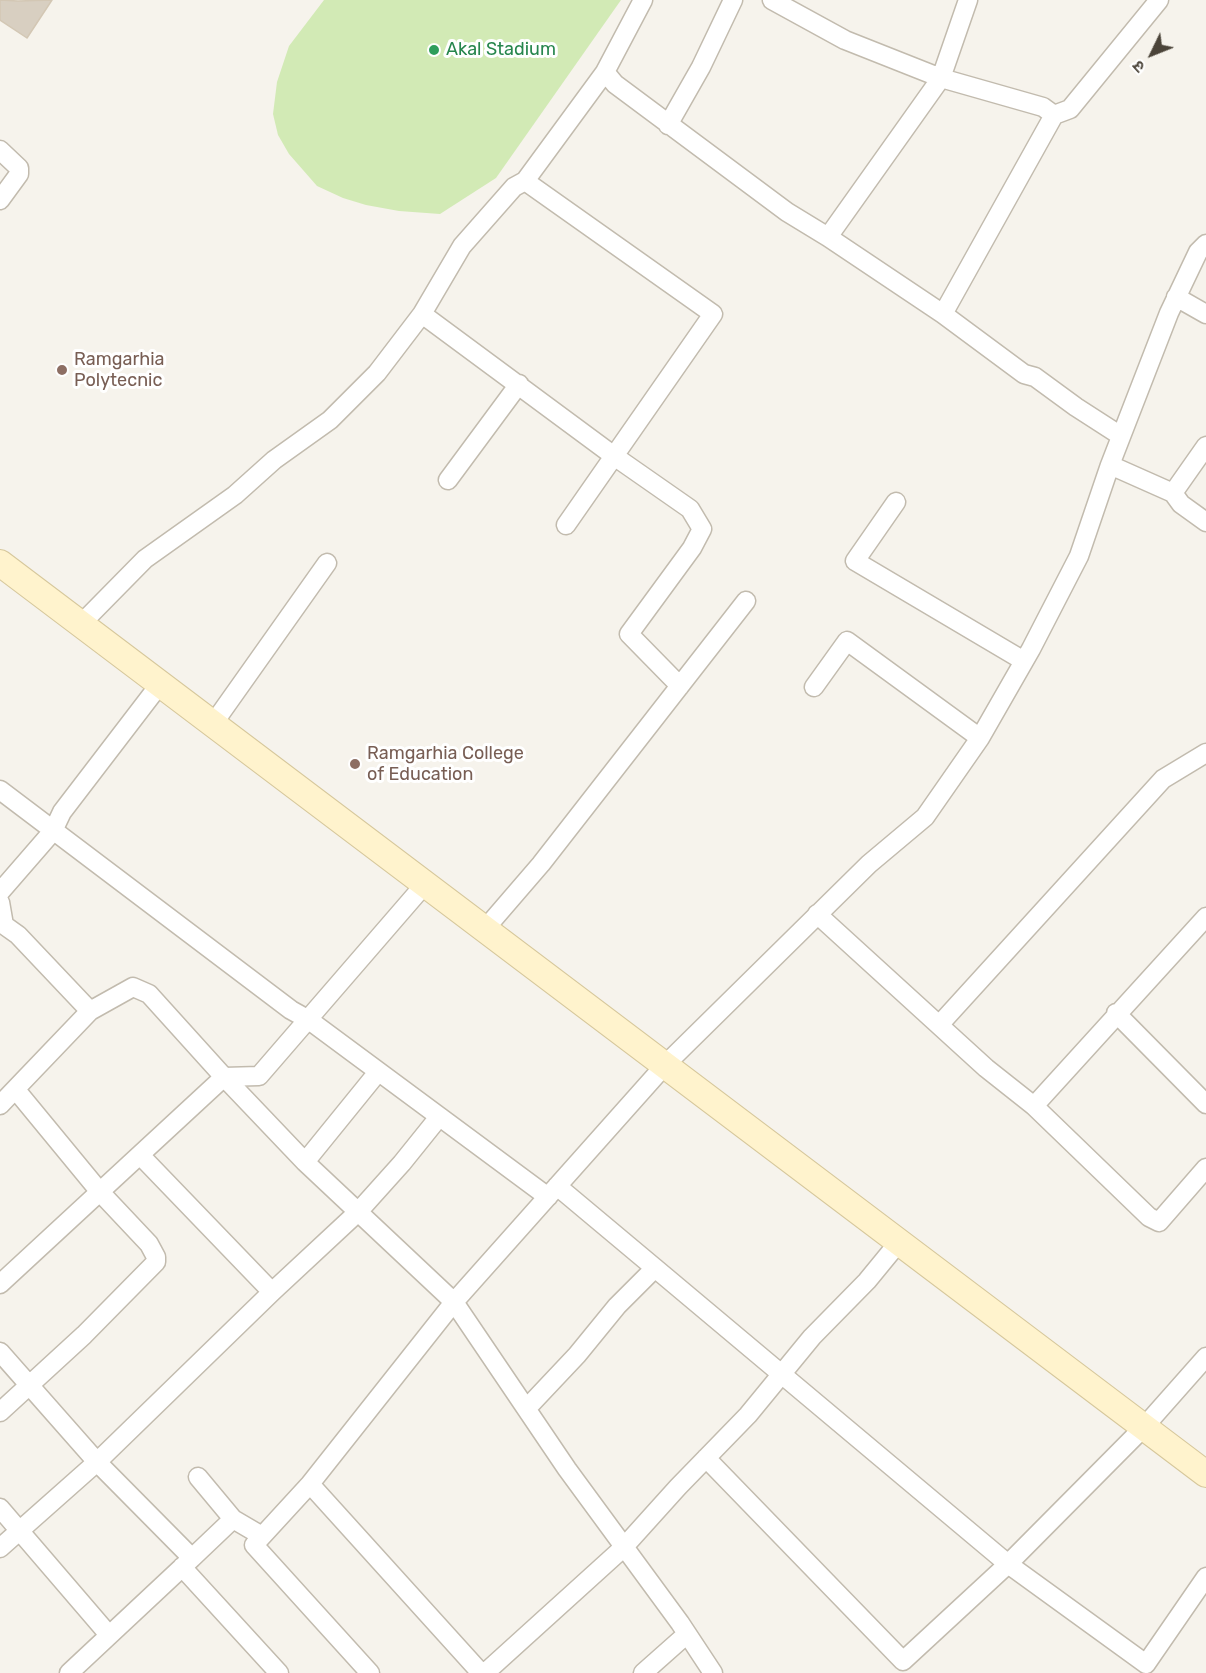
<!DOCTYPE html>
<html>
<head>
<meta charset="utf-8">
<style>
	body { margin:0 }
	#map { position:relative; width:1206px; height:1673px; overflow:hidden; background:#f6f3ec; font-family:Rubik,"Noto Sans Devanagari",sans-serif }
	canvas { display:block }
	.north { position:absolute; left:1122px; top:24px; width:60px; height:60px; -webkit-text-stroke:4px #fff; paint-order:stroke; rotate:227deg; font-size:16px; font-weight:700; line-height:24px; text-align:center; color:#4b4439 }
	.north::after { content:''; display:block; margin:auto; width:21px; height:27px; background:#4b4439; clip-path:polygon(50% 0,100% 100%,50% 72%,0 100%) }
</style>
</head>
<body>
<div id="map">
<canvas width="1206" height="1673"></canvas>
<div class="north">उ</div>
</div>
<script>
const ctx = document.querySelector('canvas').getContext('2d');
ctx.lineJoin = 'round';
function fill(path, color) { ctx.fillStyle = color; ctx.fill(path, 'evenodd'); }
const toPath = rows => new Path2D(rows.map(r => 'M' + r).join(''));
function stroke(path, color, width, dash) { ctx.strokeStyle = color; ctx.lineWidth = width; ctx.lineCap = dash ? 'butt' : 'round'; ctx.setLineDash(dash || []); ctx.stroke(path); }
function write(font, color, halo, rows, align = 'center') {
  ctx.font = font + ' Rubik,sans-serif'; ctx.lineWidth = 6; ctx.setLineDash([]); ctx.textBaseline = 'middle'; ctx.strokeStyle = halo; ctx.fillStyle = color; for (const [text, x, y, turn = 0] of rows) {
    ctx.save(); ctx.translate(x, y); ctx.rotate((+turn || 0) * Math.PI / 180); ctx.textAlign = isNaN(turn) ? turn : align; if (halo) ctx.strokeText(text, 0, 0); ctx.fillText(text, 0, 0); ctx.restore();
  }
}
const green = toPath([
	[324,0,621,0,496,178,440,214,399,211,366,205,343,198,317,186,289,154,278,135,273,114,277,82,289,46]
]);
const building = toPath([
	[0,0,18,1,52,0,27,38,0,20,0,0]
]);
const street = toPath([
	[772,0,845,40,941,78,1043,107,1054,115],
	[605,72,615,84,787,212,828,237,943,314,1024,374,1035,377,1076,407,1121,436],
	[668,125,701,67,733,0],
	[0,150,19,168,19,174,0,200],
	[525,181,713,314,566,525],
	[828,237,941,78,968,0],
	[1176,297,1206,314],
	[422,314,614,456,690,509,702,529,692,548,629,634,680,686],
	[943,314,1054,115,1070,109,1159,0],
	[1110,465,1173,493,1181,504,1206,522],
	[448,480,519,384],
	[1173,493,1206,446],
	[896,502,855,561,1024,661],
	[81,624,145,559,235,495,274,460,330,420,377,373,422,314,462,246,514,187,525,181,605,72,643,0],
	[814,687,847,641,980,738],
	[213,724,327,563],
	[0,790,291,1010,309,1020,548,1197],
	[0,892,53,831,62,812,160,684],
	[0,902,4,925,18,935,90,1011],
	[817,914,986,1068,1034,1106,1149,1217,1159,1222,1206,1168],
	[485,929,541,864,746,601],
	[1116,1013,1206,1104],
	[940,1024,1163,779,1206,753],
	[0,1105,90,1011,133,987,149,994,224,1077,259,1076,425,884],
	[1034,1106,1206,917],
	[140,1155,272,1292],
	[305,1162,378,1072],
	[655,1268,1008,1564,1144,1427,1206,1357],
	[0,1284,224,1077,305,1162,454,1302,665,1065,869,864,925,817,980,738,1031,649,1079,556,1110,465,1169,313,1198,252,1206,244],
	[0,1352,97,1462,192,1558,233,1519],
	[527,1408,577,1355,617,1306,655,1268,557,1186],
	[0,1412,84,1335,156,1262,156,1257,149,1244,100,1192,16,1090],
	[706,1458,903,1661,1008,1564,1146,1664,1206,1577],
	[198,1477,233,1519,262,1536],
	[310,1484,481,1673],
	[0,1508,109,1635],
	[0,1548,97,1462,272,1292,358,1212,402,1163,439,1117],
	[182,1567,279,1673],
	[69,1673,192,1558],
	[370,1673,254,1545,310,1484,454,1302,567,1469,680,1623,713,1673],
	[485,1673,623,1548,678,1487,748,1415,812,1337,867,1281,899,1242],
	[643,1673,687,1634]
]);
const secondary = toPath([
	[0,563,1206,1474]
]);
const markers = [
	[434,50,6,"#2e9e5b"],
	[62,370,6,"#8d6e63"],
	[355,764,6,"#8d6e63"]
];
const leisureNames = [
	["Akal Stadium",446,50]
];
const educationNames = [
	["Ramgarhia",74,360],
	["Polytecnic",74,381],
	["Ramgarhia College",367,754],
	["of Education",367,775]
];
fill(green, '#d2eab5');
fill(building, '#d8cfc1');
stroke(building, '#d3c7b4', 1.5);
stroke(street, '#c2bbae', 21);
stroke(secondary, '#d6c79b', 28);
stroke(street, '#fff', 18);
stroke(secondary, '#fff3cd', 26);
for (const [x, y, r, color] of markers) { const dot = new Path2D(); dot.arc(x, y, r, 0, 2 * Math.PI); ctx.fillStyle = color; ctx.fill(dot); stroke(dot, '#fff', 2); }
write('18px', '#27864d', '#fff', leisureNames, 'left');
write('18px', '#785e54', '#fff', educationNames, 'left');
</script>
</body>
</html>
